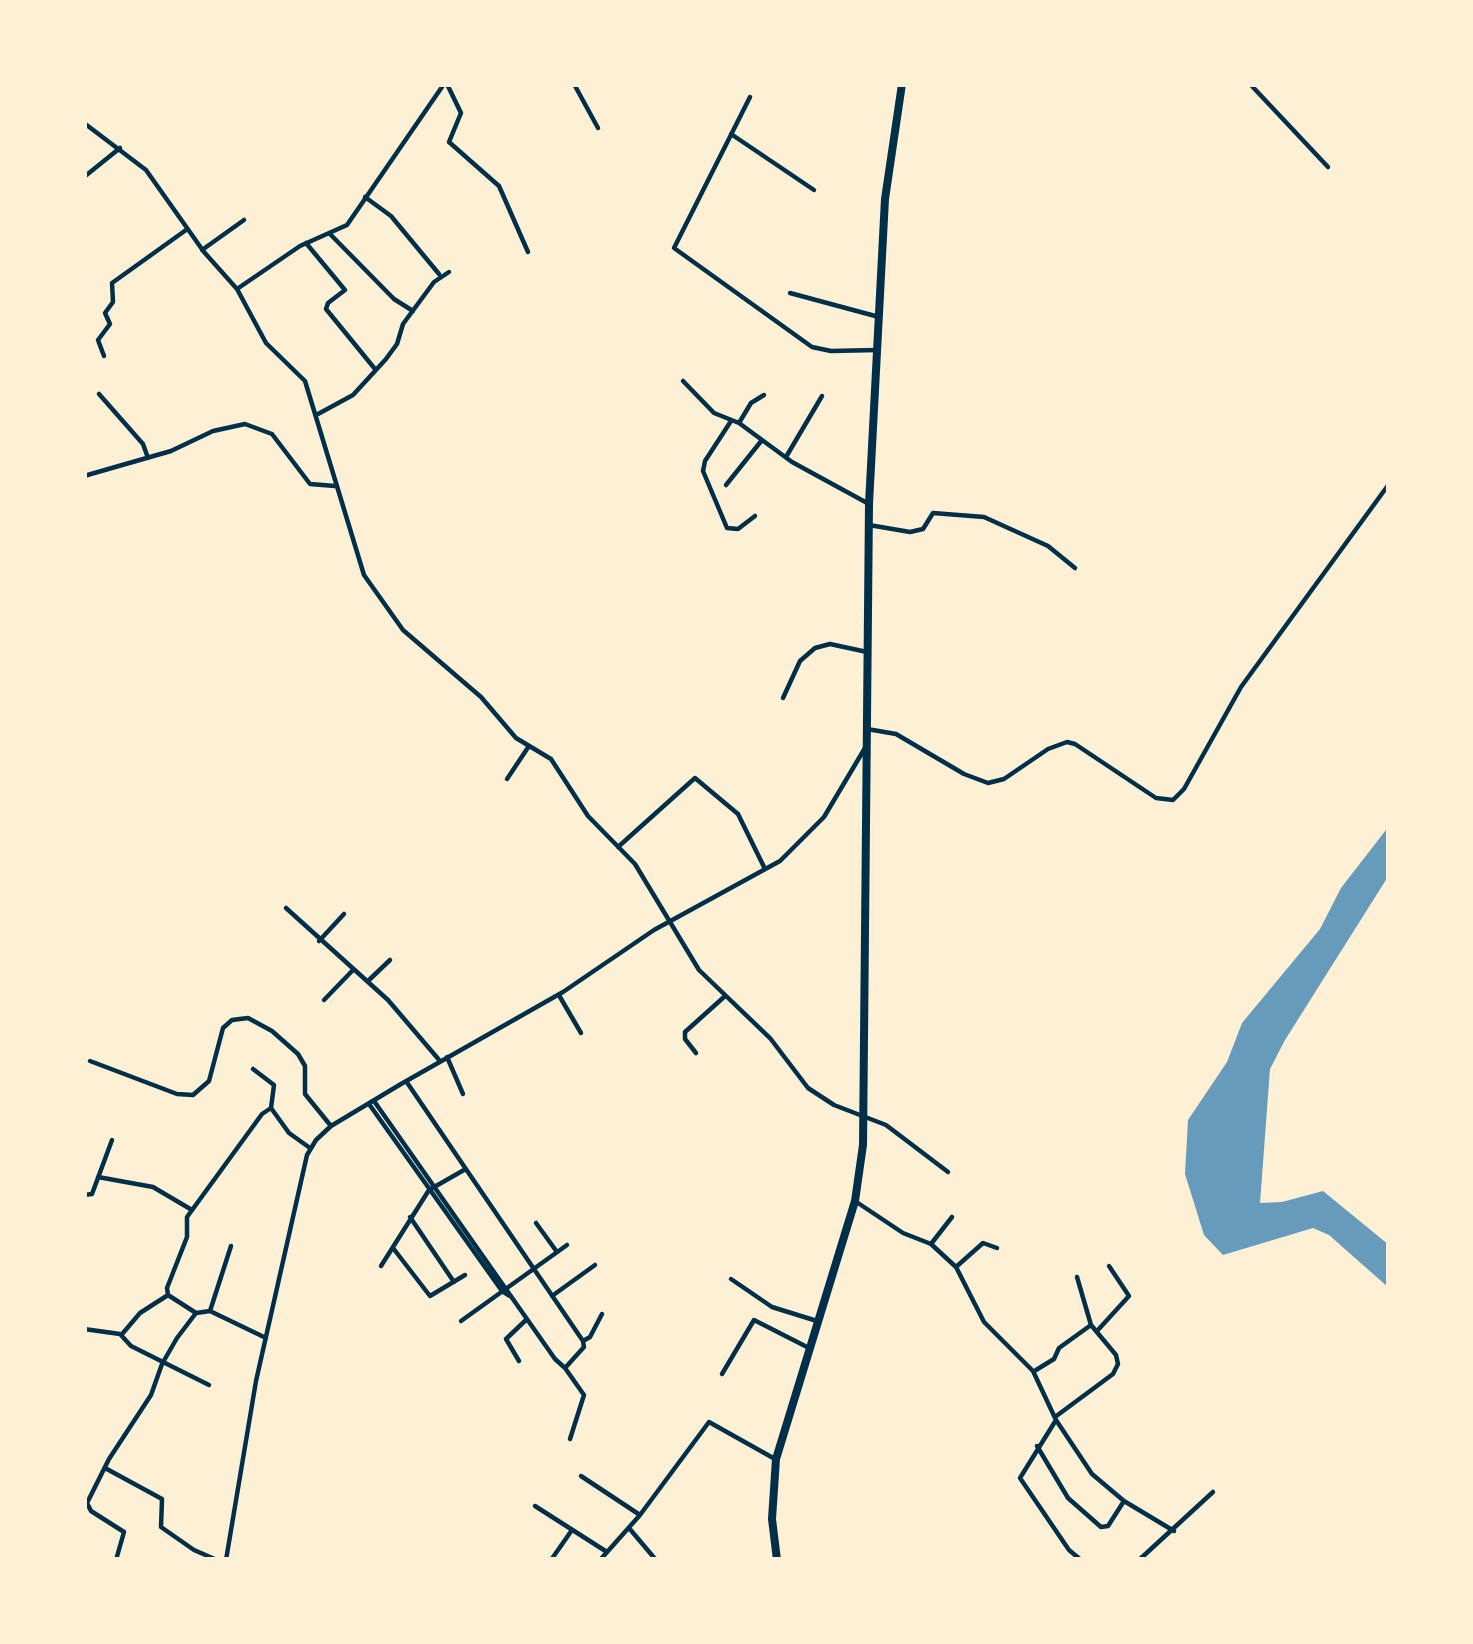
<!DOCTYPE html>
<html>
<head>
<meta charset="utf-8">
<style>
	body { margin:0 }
	#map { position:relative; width:1473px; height:1644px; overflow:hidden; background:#fdf0d5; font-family:Jost,sans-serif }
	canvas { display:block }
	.frame { position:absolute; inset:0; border:87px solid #fdf0d5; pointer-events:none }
</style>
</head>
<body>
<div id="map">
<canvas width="1473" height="1644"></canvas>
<div class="frame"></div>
</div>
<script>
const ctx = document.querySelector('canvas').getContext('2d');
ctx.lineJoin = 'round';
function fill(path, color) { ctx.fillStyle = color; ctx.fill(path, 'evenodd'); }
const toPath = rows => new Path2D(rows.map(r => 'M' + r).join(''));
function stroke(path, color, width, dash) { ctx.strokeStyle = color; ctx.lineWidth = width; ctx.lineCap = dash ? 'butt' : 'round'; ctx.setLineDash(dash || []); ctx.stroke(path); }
const water = toPath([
	[1389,826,1389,875,1285,1040,1270,1069,1260,1203,1282,1202,1323,1191,1389,1245,1389,1288,1329,1235,1313,1228,1223,1255,1204,1235,1185,1174,1188,1120,1227,1062,1242,1023,1320,929,1341,888]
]);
const minor = toPath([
	[447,84,461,113,449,142,499,186,528,252],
	[574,84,598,128],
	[1250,84,1328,167],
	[750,97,674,248,812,347,831,351,877,350],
	[84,123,146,170,204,252,237,289,266,343,305,381,364,575,403,630,481,697,516,738,551,759,588,816,635,864,699,970,770,1038,808,1088,834,1105,886,1125,948,1172],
	[731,134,814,190],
	[84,177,120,148],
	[365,197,391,216,439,274],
	[330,234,394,299,413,311],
	[306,243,345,290,328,303,326,309,375,369],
	[202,250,244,220],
	[237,289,300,246,347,225,444,84],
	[790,293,879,317],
	[104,356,98,340,110,324,105,313,113,302,112,283,186,230],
	[683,381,714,413,739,423,792,462,869,504],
	[99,394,143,444,148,458],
	[318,414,353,395,386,359,397,344,403,324,434,282,449,272],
	[731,421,705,461,703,471,727,528,738,529,755,516],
	[739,423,751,403,764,395],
	[786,457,822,396],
	[84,476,171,451,213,431,245,424,272,434,310,484,335,486],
	[726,485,762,440],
	[869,525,910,532,923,529,933,513,984,517,1048,546,1075,568],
	[783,698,800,661,815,648,830,644,867,652],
	[867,729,896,734,964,774,988,783,1004,779,1048,749,1067,742,1075,744,1156,798,1173,800,1184,789,1241,687,1389,484],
	[507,779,529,746],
	[618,847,695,778,738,814,765,869],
	[286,908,388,1000,440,1061],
	[319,941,344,914],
	[368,981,390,960],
	[560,997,581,1033],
	[324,1000,353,970],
	[696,1053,685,1039,685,1032,724,997],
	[447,1057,463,1094],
	[90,1061,177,1094,193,1095,209,1081,223,1028,232,1020,248,1018,272,1031,298,1054,305,1066,305,1094,331,1126],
	[253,1069,274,1085,271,1108],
	[374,1101,555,1359,565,1368,584,1347,583,1341,406,1081],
	[369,1104,502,1291,510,1296],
	[98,1177,153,1187,192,1210],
	[84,1195,92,1194,112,1140],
	[855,1201,903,1233,931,1244,956,1267,984,1322,1033,1371,1056,1420,1092,1474,1124,1501,1174,1531],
	[410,1217,454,1282],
	[536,1223,557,1252],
	[931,1244,952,1217],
	[393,1248,430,1296,465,1275],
	[381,1266,429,1190,464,1170],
	[956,1267,983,1243,997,1248],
	[731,1279,772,1307,817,1321],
	[168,1295,167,1288,187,1237,187,1217,262,1114,271,1108,289,1133,310,1148],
	[168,1295,196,1313],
	[552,1296,595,1265],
	[210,1311,231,1246],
	[461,1321,567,1245],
	[84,1329,120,1334,131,1346,209,1385],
	[1097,1331,1129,1296,1109,1266],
	[123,1333,140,1313,168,1295],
	[583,1341,590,1337,602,1314],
	[519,1361,506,1339,527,1319],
	[565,1368,584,1395,570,1439],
	[1036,1370,1054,1359,1059,1348,1091,1325],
	[722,1374,754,1320,809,1348],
	[1055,1417,1113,1374,1118,1364,1116,1355,1091,1325,1077,1277],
	[1056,1420,1020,1478,1069,1550,1081,1560],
	[1037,1446,1068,1498,1101,1527,1108,1526,1124,1501],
	[105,1468,162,1499,161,1527,194,1550,217,1560],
	[581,1476,640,1515],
	[535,1506,607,1552],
	[629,1528,656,1560],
	[116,1560,124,1532,91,1511,87,1503,109,1459,151,1395,162,1364,177,1338,196,1313,210,1311,266,1338],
	[226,1560,256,1381,307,1155,316,1140,331,1126,401,1084,563,992,654,930,780,861,824,817,865,748],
	[551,1560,572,1530],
	[600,1560,640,1515,709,1422,775,1459],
	[1139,1560,1213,1492]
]);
const primary = toPath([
	[777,1560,772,1519,776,1459,855,1201,863,1145,869,504,885,199,902,84]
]);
fill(water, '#669bbc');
stroke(minor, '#003049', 4.5);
stroke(primary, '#003049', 8);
</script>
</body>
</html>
